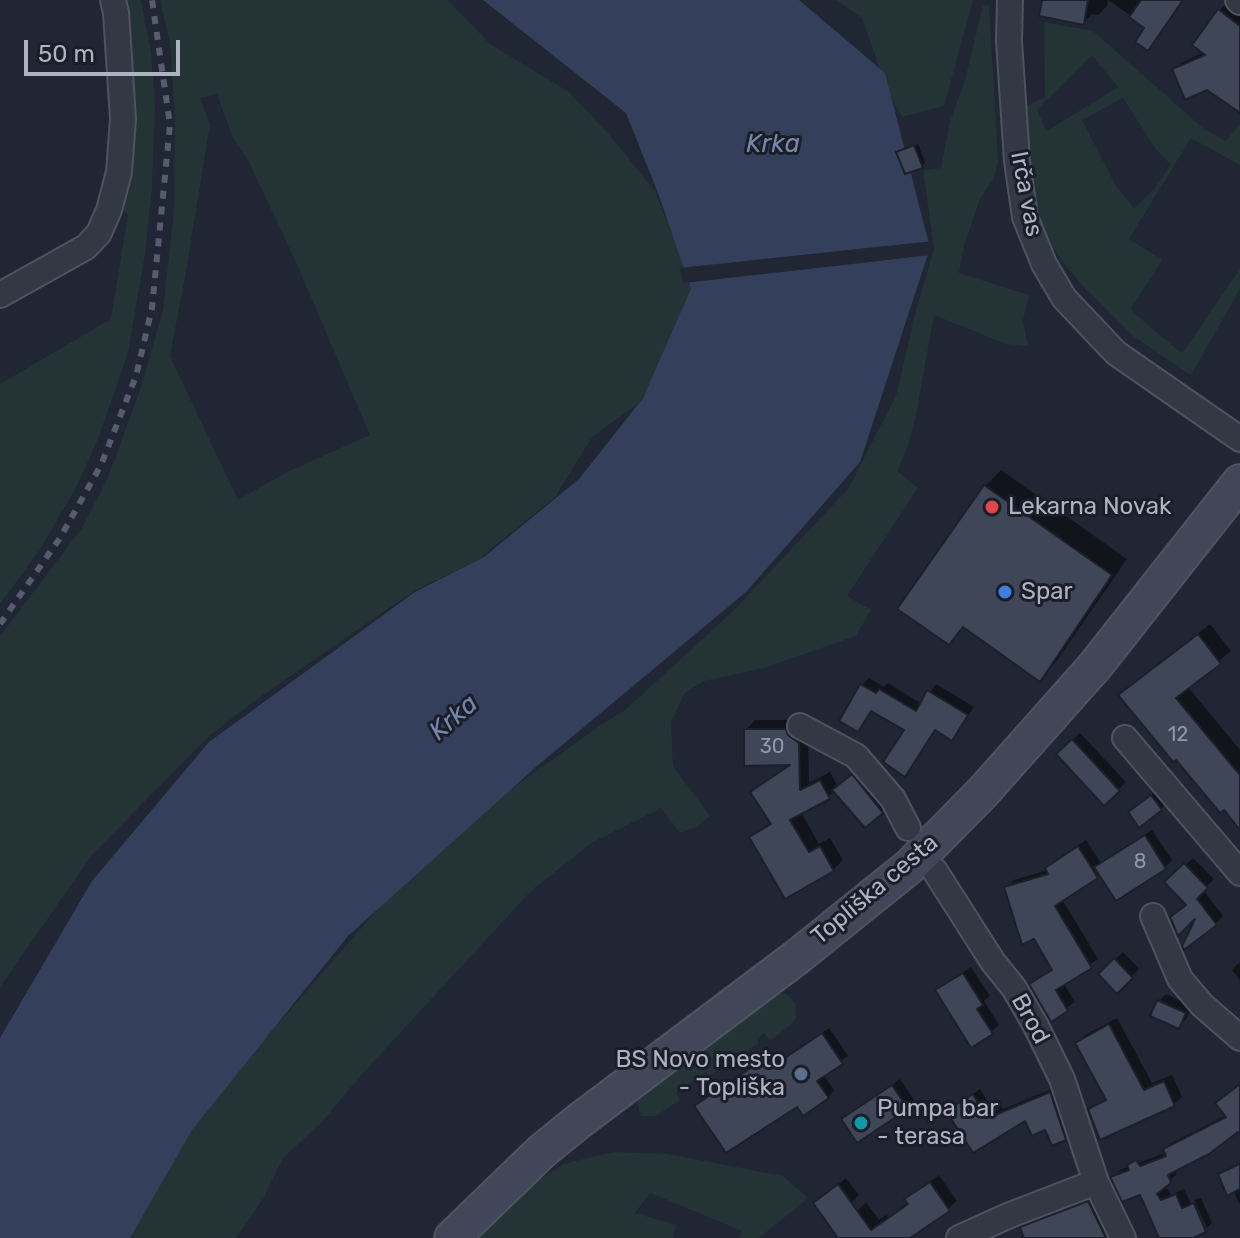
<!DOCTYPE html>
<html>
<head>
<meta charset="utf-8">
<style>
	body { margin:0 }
	#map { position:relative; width:1240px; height:1238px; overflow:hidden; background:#202634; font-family:Rubik,sans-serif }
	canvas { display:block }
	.scale { position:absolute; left:24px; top:40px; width:156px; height:36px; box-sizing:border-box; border:4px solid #adb3c2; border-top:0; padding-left:10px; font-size:24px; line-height:28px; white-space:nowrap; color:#adb3c2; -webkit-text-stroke:6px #191e29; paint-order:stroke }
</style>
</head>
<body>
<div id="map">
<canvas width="1240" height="1238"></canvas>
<div class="scale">50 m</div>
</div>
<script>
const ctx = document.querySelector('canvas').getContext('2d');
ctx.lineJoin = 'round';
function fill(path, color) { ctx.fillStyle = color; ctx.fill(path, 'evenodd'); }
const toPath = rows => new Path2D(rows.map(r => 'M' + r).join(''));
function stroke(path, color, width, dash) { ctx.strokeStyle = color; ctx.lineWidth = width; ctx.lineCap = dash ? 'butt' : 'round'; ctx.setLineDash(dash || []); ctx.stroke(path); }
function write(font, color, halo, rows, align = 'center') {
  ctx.font = font + ' Rubik,sans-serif'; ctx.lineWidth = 6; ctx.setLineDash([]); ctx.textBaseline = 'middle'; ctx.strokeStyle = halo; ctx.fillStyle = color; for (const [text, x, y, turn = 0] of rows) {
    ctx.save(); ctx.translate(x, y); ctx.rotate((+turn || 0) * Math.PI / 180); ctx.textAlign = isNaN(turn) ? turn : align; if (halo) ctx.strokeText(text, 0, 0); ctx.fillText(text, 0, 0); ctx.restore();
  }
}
const green = toPath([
	[120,0,141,0,151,53,155,104,152,188,145,254,128,353,98,439,76,488,37,554,0,604,0,384,111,319,128,214,119,209],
	[160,0,448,0,490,44,569,92,607,132,655,191,692,285,675,341,639,403,592,437,555,497,476,561,416,590,389,608,256,700,208,737,92,855,0,987,0,636,82,528,108,477,140,390,163,310,174,210,175,117,170,43],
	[217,94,232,136,247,158,296,262,370,435,287,472,238,500,170,356,186,272,210,124,200,98],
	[836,0,973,0,944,106,902,117,889,94,862,18],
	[989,5,998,161,994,178,980,199,964,246,959,273,1029,295,1023,320,1028,346,1006,344,934,315,915,420,907,449,897,471,918,488,847,596,871,610,856,636,764,668,704,681,685,693,671,722,673,766,710,816,696,827,680,833,661,808,593,842,532,890,363,1073,323,1121,283,1158,263,1199,236,1238,126,1238,170,1156,225,1085,435,843,601,725,625,710,732,612,848,489,896,396,917,306,934,248,923,170,941,168,950,121,965,80,983,6],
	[1044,22,1093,31,1204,129,1226,141,1240,123,1240,165,1191,138,1129,239,1162,260,1131,308,1133,312,1180,352,1184,351,1240,269,1240,289,1191,375,1133,336,1079,282,1058,255,1036,218,1022,108,1045,97],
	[1092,55,1118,87,1047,131,1037,110],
	[1123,98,1155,148,1171,165,1154,189,1134,209,1115,184,1082,120],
	[780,993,787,994,795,1003,796,1018,789,1026,770,1041,764,1033,757,1039,759,1043,709,1076,706,1072,676,1093,680,1100,656,1116,641,1116,637,1102],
	[613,1152,668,1154,783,1176,808,1198,759,1238,738,1238,742,1231,650,1193,635,1213,676,1225,673,1238,475,1238,526,1189,563,1164]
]);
const water = toPath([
	[483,0,799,0,885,73,930,248,860,462,746,592,537,766,348,936,192,1130,130,1238,0,1238,0,1038,92,881,209,742,415,592,484,557,579,479,643,398,691,289,658,193,626,113]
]);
const pier = toPath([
	[933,241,932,255,684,283,679,268]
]);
const shadow = toPath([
	[1043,0,1183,0,1148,48,1147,27,1108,0,1107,6,1098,15,1092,14,1083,23],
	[1226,4,1240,14,1240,111,1174,70,1181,63,1205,52,1219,11],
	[918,144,925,163,922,166,899,153],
	[1001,470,1127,559,1055,663,1039,679,965,626,948,643,900,609,985,486],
	[1210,624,1231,651,1188,687,1240,750,1240,827,1120,695],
	[869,678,884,687,888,683,922,704,936,684,974,707,952,739,937,729,904,774,907,729,873,709,858,729,862,685],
	[755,720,795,720,808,733,809,783,830,772,838,787,860,768,889,804,865,826,835,790,828,797,801,812,819,844,830,838,843,860,833,870,752,837,772,821,752,792,791,763,746,730],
	[1080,733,1126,782,1105,803,1058,754],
	[1159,789,1168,801,1161,809,1138,805],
	[1152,830,1172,860,1165,867,1117,898,1100,873,1062,899,1098,959,1063,983,1075,1002,1051,1019,1031,984,1053,968,1007,887,1014,880,1048,870,1055,860,1086,840,1101,863],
	[1193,858,1214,879,1203,890,1223,916,1215,924,1201,911,1172,917,1187,904,1167,882],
	[1123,952,1139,969,1117,991,1101,974],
	[1240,962,1240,980,1232,970],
	[971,967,990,996,984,1001,999,1025,991,1032,937,990],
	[1166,994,1192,1006,1186,1019,1178,1027,1159,1001],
	[1117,1018,1152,1083,1172,1075,1182,1097,1174,1104,1090,1109,1106,1098,1077,1043,1085,1035],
	[829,1028,848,1056,823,1074,834,1090,828,1097,797,1104,697,1106,772,1054,778,1063],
	[900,1079,914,1100,907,1107,843,1119],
	[1057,1087,1072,1131,1065,1138,1026,1118,974,1151,949,1111,980,1089,990,1105,997,1100,1003,1109],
	[1240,1108,1240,1128,1175,1169,1177,1174,1165,1185,1171,1195,1184,1189,1203,1230,1188,1238,1161,1238,1141,1192,1113,1178,1120,1170,1167,1152,1165,1150,1173,1142],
	[1240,1162,1240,1205,1233,1190,1220,1175],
	[939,1175,957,1201,948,1209,903,1238,841,1238,837,1232,866,1202,879,1220,886,1215,888,1217,909,1202,907,1200,916,1191],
	[846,1178,859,1195,851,1203,825,1216,815,1203],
	[1097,1194,1120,1238,1020,1238,1023,1235,1023,1228,1031,1219],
	[1201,1198,1212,1223,1207,1228,1194,1200]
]);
const building = toPath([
	[1042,0,1088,0,1084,25,1039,16,1042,0],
	[1141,0,1183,0,1148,51,1135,42,1144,28,1129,17,1141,0],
	[1218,9,1240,26,1240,113,1207,90,1185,100,1172,69,1205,55,1192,45,1218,9],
	[914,145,923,168,905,174,896,152,914,145],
	[984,485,1112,575,1040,682,963,627,949,645,897,609,984,485],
	[1198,634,1221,664,1176,698,1240,775,1240,830,1224,810,1220,813,1176,760,1173,762,1118,695,1198,634],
	[860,684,876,693,879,689,916,711,927,690,968,715,952,741,935,730,905,777,883,762,904,730,871,711,858,732,839,721,860,684],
	[744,729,786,729,788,735,799,743,800,790,820,780,830,799,790,820,809,852,820,846,834,871,785,899,749,837,771,824,750,792,790,765,744,766,744,729],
	[1072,739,1120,791,1104,806,1056,754,1072,739],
	[852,774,883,813,865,828,832,790,852,774],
	[1151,795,1162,810,1139,828,1128,812,1151,795],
	[1145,835,1166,869,1116,901,1094,867,1145,835],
	[1078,846,1098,878,1055,906,1092,968,1056,990,1068,1011,1051,1022,1029,984,1052,970,1034,939,1022,945,1004,887,1048,874,1045,868,1078,846],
	[1184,863,1208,888,1197,899,1217,925,1184,950,1182,946,1195,919,1178,936,1170,917,1186,905,1164,882,1184,863],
	[1114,958,1133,978,1117,994,1098,974,1114,958],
	[963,973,983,1005,977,1009,993,1034,971,1048,935,990,963,973],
	[1157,1000,1186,1013,1179,1029,1150,1016,1157,1000],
	[1109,1024,1144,1090,1164,1081,1175,1106,1100,1140,1088,1109,1106,1100,1075,1043,1109,1024],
	[822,1033,843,1064,817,1081,829,1098,803,1116,797,1107,726,1153,694,1106,764,1059,770,1068,822,1033],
	[1240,1084,1240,1135,1238,1132,1209,1154,1168,1175,1171,1183,1157,1194,1161,1200,1176,1194,1182,1208,1194,1203,1206,1232,1193,1238,1159,1238,1140,1195,1122,1202,1110,1177,1129,1170,1127,1165,1136,1160,1140,1166,1166,1156,1163,1149,1226,1117,1215,1103,1240,1084],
	[892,1085,908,1109,857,1143,841,1119,892,1085],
	[1050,1092,1066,1140,1052,1146,1045,1130,1032,1136,1025,1121,973,1153,946,1111,973,1094,982,1110,989,1105,995,1115,1050,1092],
	[1240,1164,1240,1189,1227,1196,1218,1174,1240,1164],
	[930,1182,950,1211,910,1238,838,1238,813,1203,838,1184,871,1230,908,1204,904,1199,930,1182],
	[1088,1201,1106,1238,1024,1238,1020,1227,1088,1201]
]);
const street = toPath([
	[1010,0,1009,41,1017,161,1025,217,1044,264,1064,298,1116,353,1240,439],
	[1238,0,1240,2],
	[0,295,86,247,99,233,109,210,119,172,123,119,116,13,113,0],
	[800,726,856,756,893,799,908,828],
	[1125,738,1240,873],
	[935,871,993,962,1014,988,1036,1026,1062,1079,1096,1182,1123,1238],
	[1153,916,1180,979,1202,1005,1240,1038],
	[959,1238,1010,1215,1096,1182]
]);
const secondary = toPath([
	[452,1238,542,1151,579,1121,797,957,910,866,983,792,1095,666,1240,482]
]);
const rail = toPath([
	[0,624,60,538,101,465,136,376,152,308,170,125,152,0]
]);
const markers = [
	[992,507,8,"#e0444e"],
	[1005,592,8,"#3f7fe0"],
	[801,1074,8,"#5c6f8a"],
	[861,1123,8,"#0f9aa8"]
];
const numberNames = [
	["12",1178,735],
	["30",772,747],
	["8",1140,862]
];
const streetNames = [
	["Irča vas",1026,194,79],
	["Topliška cesta",875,890,-40],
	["Brod",1030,1019,61]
];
const poiNames = [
	["Lekarna Novak",1008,507],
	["Spar",1021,592],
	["BS Novo mesto",785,1060,"right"],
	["- Topliška",785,1088,"right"],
	["Pumpa bar",877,1109],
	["- terasa",877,1137]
];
const waterNames = [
	["Krka",773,144],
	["Krka",454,718,-41]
];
fill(green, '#233336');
fill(water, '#34405b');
fill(pier, '#202634');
fill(shadow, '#0007');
fill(building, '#3e4657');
stroke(building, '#1b202b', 2);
stroke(street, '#4e5360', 28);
stroke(secondary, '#4e5360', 38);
stroke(street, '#333845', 24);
stroke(secondary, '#414758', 34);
stroke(rail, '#555c6c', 6, [8, 8]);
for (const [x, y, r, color] of markers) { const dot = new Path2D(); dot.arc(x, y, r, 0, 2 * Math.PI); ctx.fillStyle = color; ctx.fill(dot); stroke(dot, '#191e29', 3); }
write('20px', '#9198a7', null, numberNames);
write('24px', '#adb3c2', '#191e29', streetNames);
write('24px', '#adb3c2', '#191e29', poiNames, 'left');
write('italic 26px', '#7686aa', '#191e29', waterNames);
</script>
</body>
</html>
